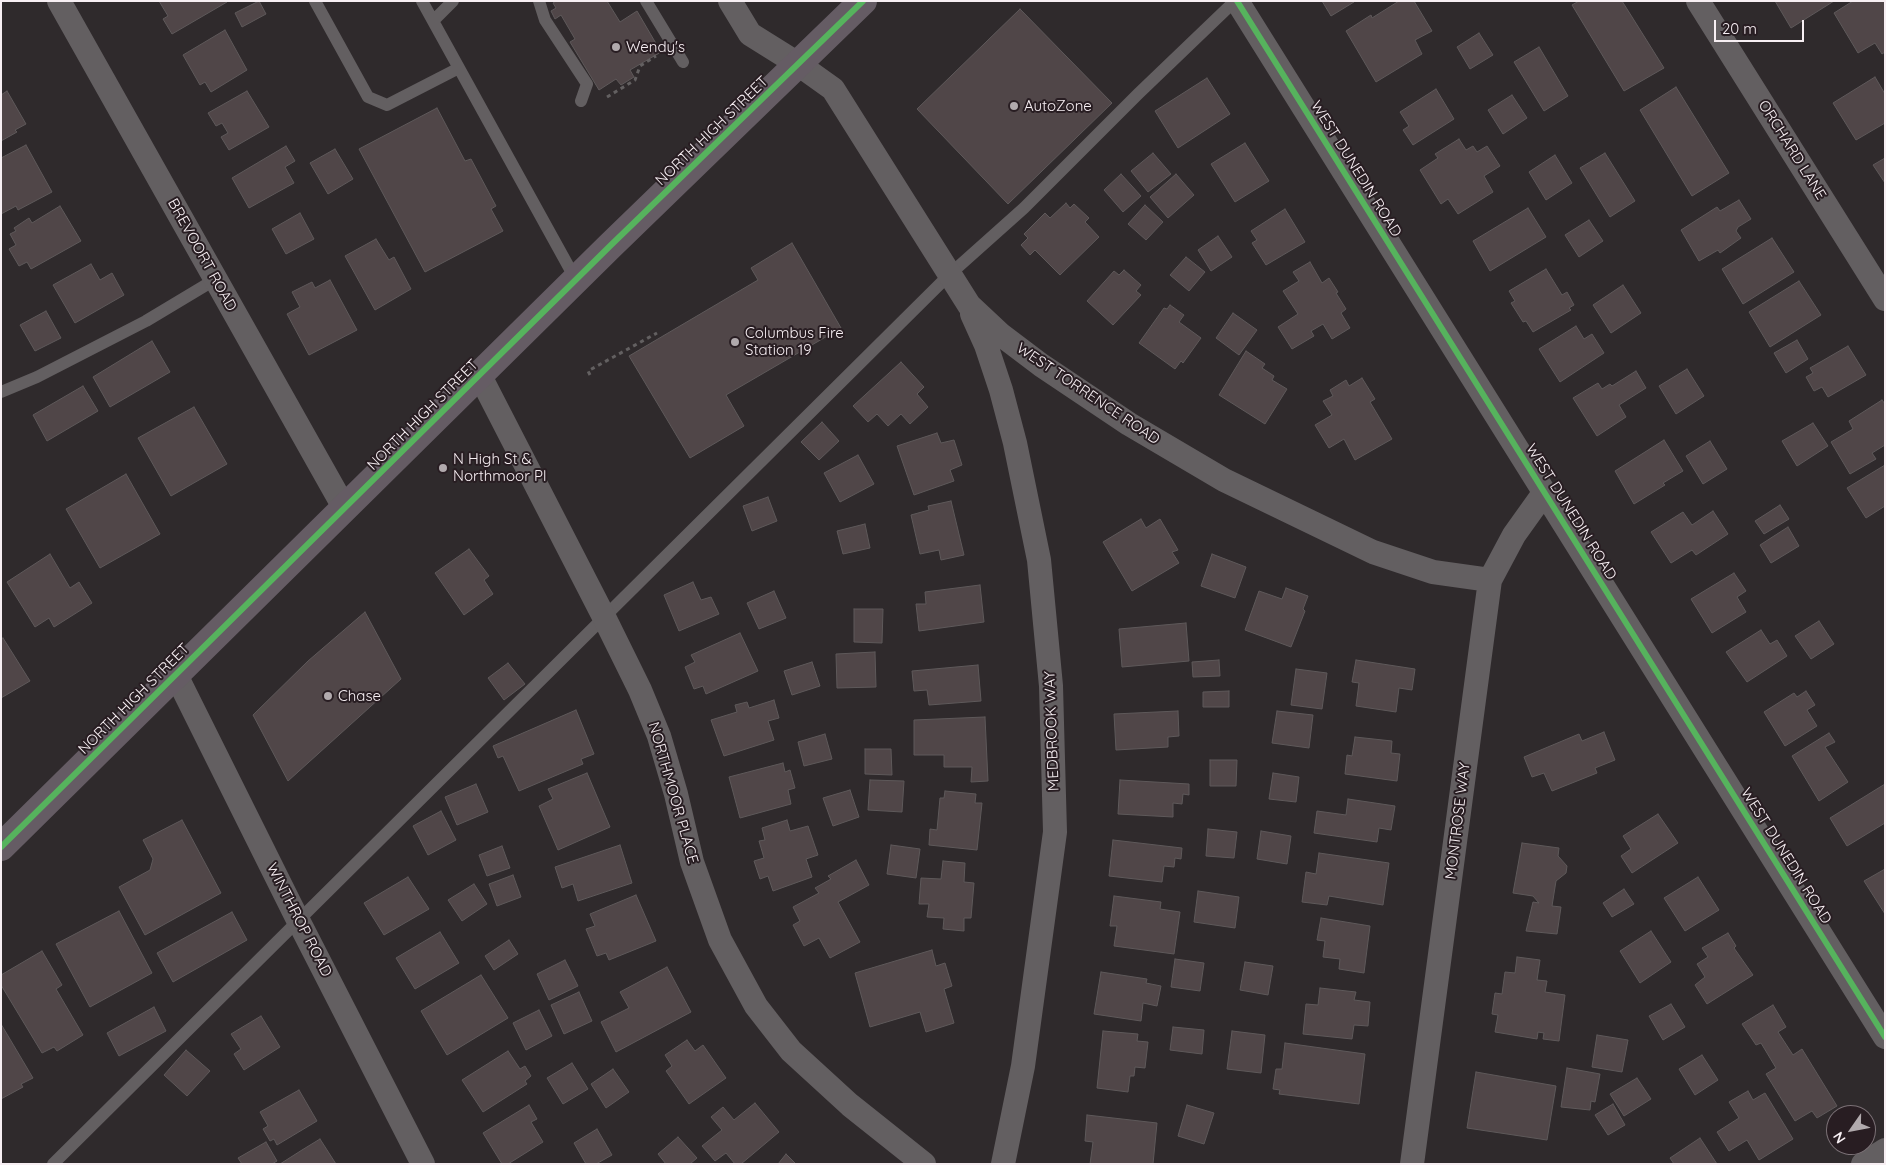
<!DOCTYPE html>
<html>
<head>
<meta charset="utf-8">
<style>
	body { margin:0 }
	#map { position:relative; width:1886px; height:1165px; overflow:hidden; background:#2f2a2c; font-family:Quicksand,sans-serif }
	canvas { display:block }
	.frame { position:absolute; inset:0; border:2px solid #f7eff3; pointer-events:none }
	.north { position:absolute; left:1826px; top:1105px; width:50px; height:50px; box-sizing:border-box; background:#281d22; border:1px solid #7b7176; border-radius:50%; rotate:237deg; font-size:14px; font-weight:700; line-height:20px; text-align:center; color:#f7eff3 }
	.north::after { content:''; display:block; margin:auto; width:18px; height:22px; background:#b1aaad; clip-path:polygon(50% 0,100% 100%,50% 72%,0 100%) }
	.scale { position:absolute; left:1714px; top:20px; width:90px; height:22px; box-sizing:border-box; border:2px solid #f7eff3; border-top:0; padding-left:6px; font-size:15px; line-height:18px; white-space:nowrap; color:#f7eff3; -webkit-text-stroke:4px #281d22; paint-order:stroke }
</style>
</head>
<body>
<div id="map">
<canvas width="1886" height="1165"></canvas>
<div class="frame"></div>
<div class="north">N</div>
<div class="scale">20 m</div>
</div>
<script>
const ctx = document.querySelector('canvas').getContext('2d');
ctx.lineJoin = 'round';
function fill(path, color) { ctx.fillStyle = color; ctx.fill(path, 'evenodd'); }
const toPath = rows => new Path2D(rows.map(r => 'M' + r).join(''));
function stroke(path, color, width, dash) { ctx.strokeStyle = color; ctx.lineWidth = width; ctx.lineCap = dash ? 'butt' : 'round'; ctx.setLineDash(dash || []); ctx.stroke(path); }
function write(font, color, halo, rows, align = 'center') {
  ctx.font = font + ' Quicksand,sans-serif'; ctx.lineWidth = 4; ctx.setLineDash([]); ctx.textBaseline = 'middle'; ctx.strokeStyle = halo; ctx.fillStyle = color; for (const [text, x, y, turn = 0] of rows) {
    ctx.save(); ctx.translate(x, y); ctx.rotate((+turn || 0) * Math.PI / 180); ctx.textAlign = isNaN(turn) ? turn : align; if (halo) ctx.strokeText(text, 0, 0); ctx.fillText(text, 0, 0); ctx.restore();
  }
}
const building = toPath([
	[159,1,227,1,227,2,172,34,163,19,168,16,159,1],
	[259,1,266,14,242,27,235,13,259,1],
	[556,1,607,1,620,22,637,11,661,52,630,70,634,77,621,85,616,79,599,90,570,42,575,39,561,15,555,19,551,11,556,8,553,3,556,1],
	[1322,1,1353,1,1354,2,1331,16,1322,1],
	[1399,1,1414,1,1432,31,1415,40,1422,54,1376,82,1346,31,1371,15,1372,18,1399,1],
	[1579,1,1622,1,1664,68,1624,91,1572,5,1579,1],
	[1775,1,1834,1,1791,28,1775,1],
	[1853,1,1885,1,1885,52,1882,54,1875,43,1858,53,1834,13,1853,1],
	[1020,9,1112,103,1008,204,917,109,1020,9],
	[225,30,247,70,211,92,205,82,200,85,183,55,225,30],
	[1479,33,1493,55,1470,69,1457,47,1479,33],
	[1539,47,1568,96,1544,111,1514,62,1539,47],
	[1875,77,1885,94,1885,123,1856,140,1833,103,1875,77],
	[1207,78,1230,114,1178,148,1155,111,1207,78],
	[1676,87,1729,173,1692,196,1640,110,1676,87],
	[1436,89,1454,119,1413,145,1403,130,1409,126,1400,112,1436,89],
	[7,91,26,124,15,130,17,132,1,141,1,95,7,91],
	[247,91,269,127,229,150,221,137,228,133,222,123,216,126,208,113,247,91],
	[1512,95,1527,118,1503,134,1488,110,1512,95],
	[437,108,465,161,471,159,496,206,491,209,503,231,425,272,359,149,437,108],
	[1459,139,1466,150,1473,146,1477,152,1487,146,1500,166,1484,176,1493,192,1458,214,1448,199,1441,204,1420,170,1438,158,1435,154,1459,139],
	[1245,143,1269,181,1235,202,1211,164,1245,143],
	[26,145,52,192,18,210,16,206,1,214,1,158,26,145],
	[286,146,295,161,285,167,294,183,249,208,232,178,286,146],
	[335,149,353,179,328,194,310,163,335,149],
	[1153,153,1171,174,1148,192,1131,171,1153,153],
	[1605,153,1635,201,1610,217,1580,168,1605,153],
	[1555,155,1572,183,1546,200,1529,172,1555,155],
	[1885,158,1885,183,1873,165,1885,158],
	[1121,174,1141,196,1123,212,1104,190,1121,174],
	[1176,174,1194,195,1168,218,1150,197,1176,174],
	[1739,200,1751,219,1738,227,1736,231,1741,238,1720,253,1718,250,1699,261,1681,230,1717,207,1720,211,1739,200],
	[1066,203,1070,208,1074,204,1089,218,1085,222,1099,237,1060,275,1035,250,1030,255,1021,245,1028,238,1024,234,1045,213,1050,218,1066,203],
	[1145,205,1163,222,1146,240,1128,224,1145,205],
	[60,206,81,241,31,269,27,262,19,266,9,249,16,245,10,234,16,231,14,228,29,218,32,223,60,206],
	[1528,208,1546,237,1490,271,1473,241,1528,208],
	[1285,209,1305,242,1266,265,1252,243,1257,240,1251,231,1285,209],
	[300,213,314,239,286,254,272,229,300,213],
	[1589,220,1603,241,1579,257,1565,235,1589,220],
	[1218,236,1232,257,1211,271,1198,250,1218,236],
	[1772,238,1794,272,1743,304,1722,269,1772,238],
	[376,239,389,260,394,257,411,289,375,310,345,256,376,239],
	[792,243,841,328,726,395,744,426,690,458,629,356,758,280,751,268,792,243],
	[1186,257,1205,272,1189,291,1170,275,1186,257],
	[1310,262,1322,283,1329,278,1338,292,1336,293,1346,309,1341,313,1350,328,1332,339,1323,324,1311,331,1314,336,1292,349,1278,327,1298,314,1283,291,1299,281,1293,272,1310,262],
	[91,264,100,280,112,273,124,295,75,323,53,285,91,264],
	[1546,269,1562,295,1567,292,1574,305,1569,308,1571,310,1533,332,1526,321,1523,322,1511,303,1515,301,1509,291,1546,269],
	[1124,270,1141,285,1136,291,1141,295,1113,325,1087,301,1114,271,1119,275,1124,270],
	[330,280,357,330,309,355,287,314,300,307,292,292,312,282,315,288,330,280],
	[1799,281,1821,315,1770,347,1749,312,1799,281],
	[1623,285,1641,313,1611,333,1593,305,1623,285],
	[1170,305,1184,315,1179,322,1201,338,1183,363,1181,361,1175,369,1139,343,1164,308,1167,309,1170,305],
	[46,311,61,338,35,351,20,325,46,311],
	[1233,313,1257,330,1239,355,1216,338,1233,313],
	[1576,326,1584,339,1592,334,1604,353,1560,382,1539,349,1576,326],
	[1797,340,1808,359,1786,373,1774,353,1797,340],
	[152,341,170,372,110,407,93,377,152,341],
	[1848,346,1866,375,1828,397,1822,387,1814,391,1806,377,1813,373,1810,368,1848,346],
	[1246,351,1265,364,1262,368,1274,376,1272,380,1287,389,1265,424,1219,395,1246,351],
	[901,362,924,387,917,394,928,407,910,424,901,414,888,426,877,414,868,422,853,406,901,362],
	[1687,369,1704,396,1676,414,1659,386,1687,369],
	[1636,371,1646,388,1619,405,1626,417,1597,436,1573,398,1598,383,1602,389,1610,384,1612,386,1636,371],
	[1362,378,1375,399,1370,402,1392,439,1355,460,1344,439,1329,448,1315,425,1332,415,1323,401,1333,396,1330,390,1346,380,1349,386,1362,378],
	[83,386,98,411,47,441,33,415,83,386],
	[1882,400,1885,404,1885,445,1872,453,1876,459,1850,474,1831,442,1853,429,1849,421,1882,400],
	[194,407,227,464,171,496,138,438,194,407],
	[822,422,839,441,819,460,801,442,822,422],
	[1813,423,1828,446,1797,466,1782,441,1813,423],
	[937,433,941,443,954,440,962,465,950,470,954,481,914,495,897,446,937,433],
	[1664,440,1683,471,1663,483,1665,485,1634,504,1615,471,1664,440],
	[1710,441,1727,469,1703,484,1686,456,1710,441],
	[858,455,874,484,840,502,824,473,858,455],
	[1885,465,1885,506,1866,518,1847,488,1885,465],
	[126,474,160,534,100,568,66,509,126,474],
	[768,497,777,521,752,531,743,506,768,497],
	[951,501,964,555,941,560,939,550,920,554,911,515,929,510,928,506,951,501],
	[1780,505,1789,519,1764,534,1755,521,1780,505],
	[1713,511,1728,534,1696,555,1692,550,1671,563,1651,532,1683,512,1692,525,1713,511],
	[1141,519,1146,528,1160,519,1178,550,1172,552,1179,563,1132,591,1103,542,1141,519],
	[865,524,870,548,843,554,837,531,865,524],
	[1788,527,1799,546,1771,563,1760,545,1788,527],
	[469,549,489,576,484,580,493,594,464,615,435,573,469,549],
	[50,554,70,588,79,582,92,603,54,627,49,618,35,627,7,582,50,554],
	[1212,554,1246,567,1235,598,1201,586,1212,554],
	[1734,573,1746,591,1737,597,1746,612,1712,633,1691,599,1734,573],
	[693,582,701,600,711,597,719,614,679,631,664,595,693,582],
	[980,585,984,622,919,631,916,604,926,604,925,592,980,585],
	[1286,588,1308,596,1303,609,1305,611,1291,647,1245,630,1259,591,1282,599,1286,588],
	[774,591,786,618,759,629,747,603,774,591],
	[854,609,883,609,882,643,854,642,854,609],
	[365,612,401,679,288,781,253,715,308,661,365,612],
	[1819,621,1834,644,1811,659,1795,636,1819,621],
	[1186,623,1189,661,1122,667,1119,629,1186,623],
	[1761,630,1770,644,1777,640,1787,656,1747,682,1726,652,1761,630],
	[740,633,758,671,706,694,703,686,694,689,685,667,695,662,691,655,740,633],
	[3,638,30,681,1,698,1,639,3,638],
	[875,652,876,687,837,688,836,654,875,652],
	[1219,660,1220,676,1193,677,1192,662,1219,660],
	[1356,660,1415,669,1412,690,1399,688,1396,712,1356,706,1359,683,1352,682,1356,660],
	[812,662,820,686,792,695,784,671,812,662],
	[508,663,525,684,504,700,488,678,508,663],
	[978,665,981,701,929,705,927,690,914,691,912,671,978,665],
	[1296,669,1327,673,1322,709,1291,705,1296,669],
	[1229,691,1229,707,1203,707,1203,692,1229,691],
	[1806,691,1815,705,1807,710,1817,726,1785,746,1764,712,1794,693,1797,697,1806,691],
	[774,700,779,718,768,721,774,740,724,756,711,720,737,712,735,705,747,702,749,708,774,700],
	[576,710,594,754,581,759,583,764,519,791,503,756,498,758,493,746,576,710],
	[1178,711,1179,736,1168,737,1168,747,1116,750,1114,714,1178,711],
	[1277,711,1313,715,1309,748,1272,743,1277,711],
	[985,717,988,781,971,782,972,767,944,767,944,755,914,755,914,720,985,717],
	[1604,732,1615,760,1595,768,1597,773,1552,791,1544,773,1532,777,1524,757,1579,734,1582,741,1604,732],
	[1829,733,1835,742,1825,747,1848,782,1819,801,1792,756,1829,733],
	[825,734,832,759,804,766,798,742,825,734],
	[1355,737,1392,741,1391,753,1400,754,1397,781,1345,774,1347,755,1352,756,1355,737],
	[865,749,891,749,892,775,865,774,865,749],
	[1210,760,1237,760,1236,786,1210,786,1210,760],
	[783,763,785,772,790,770,795,788,788,790,791,804,740,818,729,777,783,763],
	[587,773,610,827,558,850,539,806,553,799,548,789,587,773],
	[1273,773,1299,777,1296,802,1269,799,1273,773],
	[870,780,904,781,902,812,868,810,870,780],
	[1120,780,1189,784,1189,795,1183,794,1182,804,1173,803,1173,817,1118,814,1120,780],
	[476,784,488,812,457,825,445,797,476,784],
	[1885,784,1885,823,1847,846,1830,818,1885,784],
	[850,790,859,817,833,826,823,798,850,790],
	[945,791,976,794,975,803,982,803,977,850,929,845,930,829,937,830,940,798,944,798,945,791],
	[1348,799,1395,806,1391,830,1379,828,1377,842,1314,833,1317,811,1346,815,1348,799],
	[441,811,456,840,428,855,413,826,441,811],
	[1658,814,1678,843,1632,873,1621,856,1631,849,1623,836,1658,814],
	[182,820,221,893,145,935,119,887,150,870,153,859,143,840,182,820],
	[787,820,790,831,808,826,818,855,806,859,812,877,773,891,768,876,760,879,754,861,764,858,759,841,765,840,762,828,787,820],
	[1208,829,1237,832,1234,858,1206,856,1208,829],
	[1261,831,1291,836,1287,864,1257,859,1261,831],
	[1113,840,1182,848,1181,859,1175,858,1174,867,1164,866,1162,882,1109,876,1113,840],
	[1522,843,1559,848,1558,856,1567,866,1566,873,1556,881,1552,906,1561,907,1557,934,1526,931,1533,902,1539,903,1533,896,1513,893,1522,843],
	[620,845,632,883,578,901,573,884,562,888,555,867,620,845],
	[891,845,920,849,916,878,887,874,891,845],
	[502,846,510,868,487,876,479,855,502,846],
	[1319,853,1389,863,1383,905,1329,896,1327,905,1302,902,1306,872,1316,874,1319,853],
	[856,860,869,885,838,902,860,942,830,958,819,938,804,946,793,925,800,921,793,907,819,893,815,888,831,879,828,876,856,860],
	[943,861,965,863,964,882,974,883,971,918,964,918,964,931,943,929,944,918,927,917,929,904,919,904,921,878,941,879,943,861],
	[1885,869,1885,914,1864,881,1885,869],
	[513,875,521,897,497,906,489,884,513,875],
	[408,877,429,909,384,935,364,903,408,877],
	[1698,877,1719,910,1685,931,1664,898,1698,877],
	[474,884,487,904,462,921,448,900,474,884],
	[1624,889,1634,904,1612,917,1603,903,1624,889],
	[1198,891,1239,897,1235,928,1194,922,1198,891],
	[636,895,656,941,609,960,606,953,597,956,586,929,595,926,590,914,636,895],
	[1114,896,1161,902,1160,909,1180,912,1174,954,1114,946,1117,926,1110,926,1114,896],
	[119,911,152,973,90,1007,56,944,119,911],
	[232,912,247,940,173,982,157,953,232,912],
	[1321,918,1370,926,1364,973,1339,969,1340,959,1323,957,1325,941,1317,940,1321,918],
	[1651,931,1671,962,1640,983,1620,951,1651,931],
	[440,932,459,963,415,989,396,958,440,932],
	[1728,933,1736,946,1734,948,1753,975,1707,1004,1695,985,1705,977,1697,964,1708,957,1702,948,1728,933],
	[509,940,518,954,494,970,485,956,509,940],
	[932,950,936,966,945,963,952,986,944,989,954,1023,926,1032,920,1012,870,1027,855,973,932,950],
	[42,951,62,985,56,989,83,1035,57,1051,54,1047,42,1053,1,985,1,975,42,951],
	[1517,957,1540,960,1537,980,1547,981,1545,992,1565,995,1559,1041,1543,1039,1544,1033,1538,1032,1537,1039,1495,1032,1498,1015,1492,1014,1495,993,1502,994,1505,972,1515,973,1517,957],
	[1175,959,1204,963,1200,991,1171,987,1175,959],
	[565,960,578,986,549,1000,537,974,565,960],
	[1245,962,1273,966,1268,995,1240,990,1245,962],
	[667,967,691,1012,616,1052,601,1022,629,1008,620,992,667,967],
	[1101,972,1147,979,1146,983,1161,986,1157,1006,1143,1003,1141,1021,1094,1014,1101,972],
	[481,975,508,1018,447,1055,421,1011,481,975],
	[1320,988,1356,992,1354,1000,1370,1002,1368,1026,1354,1025,1352,1039,1303,1034,1306,1004,1318,1005,1320,988],
	[579,992,592,1021,564,1034,551,1005,579,992],
	[1671,1004,1685,1027,1663,1040,1649,1016,1671,1004],
	[1773,1005,1786,1027,1778,1032,1793,1055,1802,1049,1837,1106,1817,1118,1812,1111,1795,1121,1766,1074,1776,1068,1761,1043,1756,1045,1742,1024,1773,1005],
	[154,1007,166,1031,119,1056,107,1033,154,1007],
	[539,1010,552,1036,526,1050,513,1023,539,1010],
	[261,1016,280,1047,244,1070,234,1054,241,1049,231,1034,261,1016],
	[1,1024,33,1078,21,1084,23,1087,1,1099,1,1024],
	[1173,1027,1204,1030,1202,1054,1170,1050,1173,1027],
	[1103,1031,1138,1034,1137,1041,1148,1042,1145,1068,1135,1067,1134,1076,1130,1076,1128,1092,1097,1088,1103,1031],
	[1232,1031,1265,1035,1261,1073,1227,1069,1232,1031],
	[1597,1035,1628,1040,1622,1072,1592,1067,1597,1035],
	[687,1040,695,1051,703,1045,726,1078,689,1104,666,1071,672,1066,665,1055,687,1040],
	[1285,1043,1365,1054,1359,1104,1279,1094,1280,1090,1273,1089,1276,1069,1282,1069,1285,1043],
	[186,1050,210,1071,187,1096,164,1075,186,1050],
	[508,1051,520,1069,525,1066,531,1076,525,1081,527,1084,483,1112,462,1080,508,1051],
	[1702,1055,1718,1080,1695,1095,1679,1069,1702,1055],
	[572,1063,588,1089,563,1104,547,1078,572,1063],
	[1567,1068,1600,1074,1595,1102,1591,1101,1590,1110,1561,1107,1567,1068],
	[613,1069,629,1092,606,1108,591,1084,613,1069],
	[1476,1072,1556,1086,1547,1140,1467,1128,1476,1072],
	[1637,1078,1651,1099,1624,1116,1610,1094,1637,1078],
	[299,1090,317,1121,277,1145,274,1139,270,1141,263,1129,268,1126,260,1112,299,1090],
	[1748,1091,1753,1100,1765,1093,1793,1139,1759,1160,1747,1140,1729,1151,1717,1132,1739,1118,1729,1102,1748,1091],
	[755,1103,779,1132,741,1164,735,1164,726,1153,715,1161,702,1146,722,1130,711,1117,723,1107,734,1120,755,1103],
	[1613,1104,1625,1125,1608,1135,1595,1115,1613,1104],
	[529,1105,537,1119,531,1122,543,1142,508,1164,502,1164,483,1133,529,1105],
	[1187,1105,1214,1113,1204,1144,1178,1136,1187,1105],
	[1087,1115,1157,1123,1153,1164,1090,1164,1093,1142,1085,1141,1087,1115],
	[597,1129,612,1155,596,1164,586,1164,574,1143,597,1129],
	[678,1137,697,1158,690,1164,666,1164,658,1154,678,1137],
	[1700,1138,1717,1164,1674,1164,1670,1158,1700,1138],
	[320,1139,336,1164,280,1164,302,1150,320,1139],
	[266,1142,277,1161,272,1164,242,1164,238,1158,266,1142],
	[786,1154,796,1164,778,1164,786,1154]
]);
const path = toPath([
	[607,97,635,80,640,66,656,56],
	[590,375,588,371,657,333]
]);
const lane = toPath([
	[315,1,368,97,387,105,459,68],
	[422,1,576,280],
	[539,1,545,20,587,84,581,101],
	[646,1,683,62],
	[433,21,453,1],
	[1,392,37,377,146,321,216,279],
	[53,1164,949,275,1024,208,1138,94,1235,1]
]);
const street = toPath([
	[59,1,345,509],
	[730,1,750,34,798,64,833,89,969,305,1000,334,1041,365,1129,424,1224,480,1373,552,1433,572,1490,580],
	[1237,1,1885,1037],
	[1698,1,1885,299],
	[972,314,986,345,1001,390,1015,443,1039,560,1051,686,1055,832,1023,1066,1003,1164],
	[480,376,604,617,640,690,659,736,676,794,692,862,720,940,756,1006,791,1051,850,1105,924,1164],
	[176,675,298,920,423,1164],
	[1412,1164,1490,580,1514,535,1544,493],
	[1863,1164,1885,1150]
]);
const primary = toPath([
	[1,847,610,246,863,1]
]);
const cycleway = toPath([
	[1237,1,1885,1037],
	[1,847,610,246,863,1]
]);
const markers = [
	[616,47,5,"#b1aaad"],
	[1014,106,5,"#b1aaad"],
	[735,342,5,"#b1aaad"],
	[443,468,5,"#b1aaad"],
	[328,696,5,"#b1aaad"]
];
const poiNames = [
	["Wendy's",626,47],
	["AutoZone",1024,106],
	["Columbus Fire",745,333],
	["Station 19",745,350],
	["N High St &",453,459],
	["Northmoor Pl",453,476],
	["Chase",338,696]
];
const streetNames = [
	["NORTH HIGH STREET",712,131,-44],
	["ORCHARD LANE",1792,150,58],
	["WEST DUNEDIN ROAD",1356,169,58],
	["BREVOORT ROAD",202,255,61],
	["WEST TORRENCE ROAD",1088,394,34],
	["NORTH HIGH STREET",423,415,-45],
	["WEST DUNEDIN ROAD",1571,512,58],
	["NORTH HIGH STREET",134,699,-45],
	["MEDBROOK WAY",1052,731,-92],
	["NORTHMOOR PLACE",673,793,74],
	["MONTROSE WAY",1458,821,-83],
	["WEST DUNEDIN ROAD",1786,856,58],
	["WINTHROP ROAD",299,920,63]
];
fill(building, '#504648');
stroke(building, '#5e595a', 1);
stroke(path, '#636061', 3, [4, 4]);
stroke(lane, '#635f61', 12);
stroke(street, '#635f61', 24);
stroke(primary, '#655c64', 28);
stroke(cycleway, '#56b35d', 6);
for (const [x, y, r, color] of markers) { const dot = new Path2D(); dot.arc(x, y, r, 0, 2 * Math.PI); ctx.fillStyle = color; ctx.fill(dot); stroke(dot, '#281d22', 2); }
write('15px', '#f7eff3', '#281d22', poiNames, 'left');
write('15px', '#f7eff3', '#281d22', streetNames);
</script>
</body>
</html>
